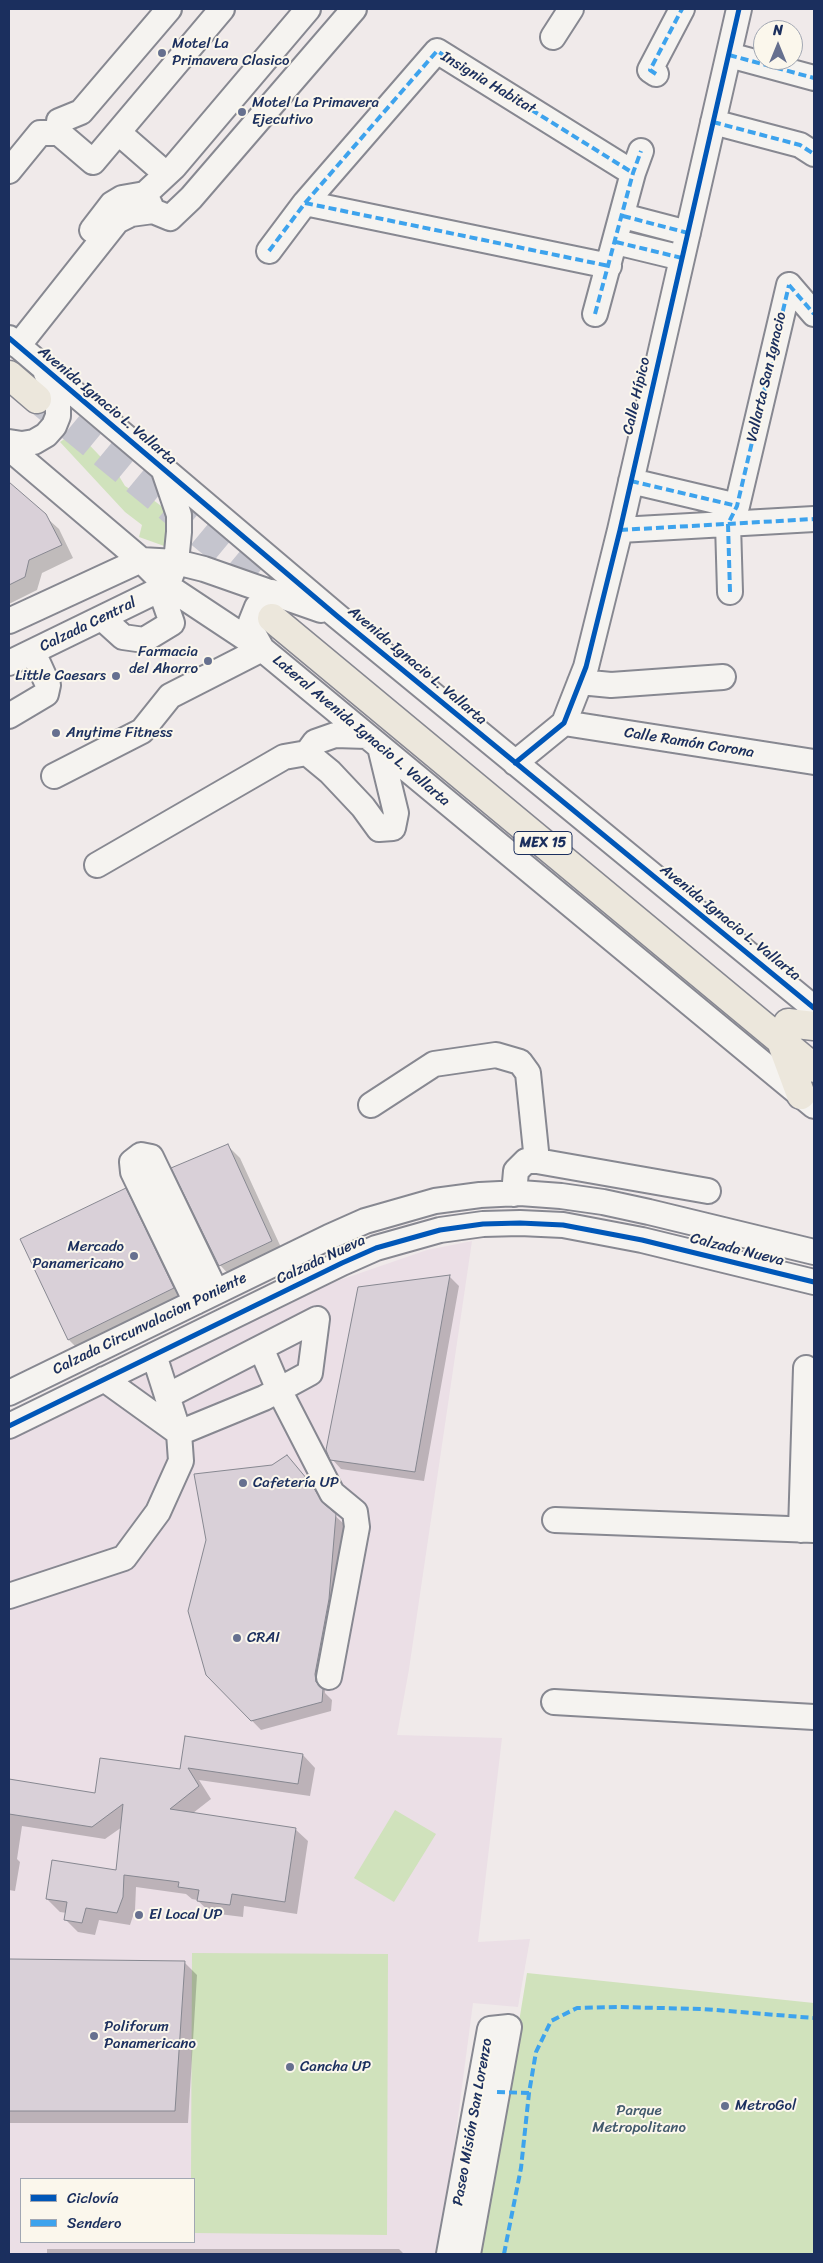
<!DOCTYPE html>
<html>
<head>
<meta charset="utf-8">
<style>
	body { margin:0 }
	#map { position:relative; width:823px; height:2263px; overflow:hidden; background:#f0eaea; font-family:Sriracha,sans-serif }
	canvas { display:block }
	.frame { position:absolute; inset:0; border:10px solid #1b2f5e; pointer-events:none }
	.legend { position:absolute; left:20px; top:2178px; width:175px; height:65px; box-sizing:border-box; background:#fbf7ec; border:1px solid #a1a7b3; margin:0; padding:6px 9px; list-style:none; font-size:15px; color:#1b2f5e }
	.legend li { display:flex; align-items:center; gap:10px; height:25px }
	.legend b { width:25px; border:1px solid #a1a7b3 }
	.north { position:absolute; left:753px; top:20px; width:50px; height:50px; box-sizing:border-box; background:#fbf7ec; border:1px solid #a1a7b3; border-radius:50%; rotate:0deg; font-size:14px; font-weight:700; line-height:20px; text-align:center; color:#1b2f5e }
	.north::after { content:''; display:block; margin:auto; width:18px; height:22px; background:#66708f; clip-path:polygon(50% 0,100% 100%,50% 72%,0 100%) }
</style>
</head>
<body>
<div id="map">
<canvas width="823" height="2263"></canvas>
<div class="frame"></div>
<ul class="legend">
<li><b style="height:6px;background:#0057b8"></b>Ciclovía</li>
<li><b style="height:6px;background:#3da3ed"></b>Sendero</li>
</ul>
<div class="north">N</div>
</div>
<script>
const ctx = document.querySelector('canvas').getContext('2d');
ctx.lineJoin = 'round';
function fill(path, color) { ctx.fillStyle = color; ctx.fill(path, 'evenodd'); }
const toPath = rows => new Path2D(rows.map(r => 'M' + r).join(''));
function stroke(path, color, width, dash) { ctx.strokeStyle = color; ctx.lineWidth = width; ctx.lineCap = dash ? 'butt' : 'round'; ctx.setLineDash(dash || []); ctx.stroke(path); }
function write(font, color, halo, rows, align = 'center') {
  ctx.font = font + ' Sriracha,sans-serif'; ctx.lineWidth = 4; ctx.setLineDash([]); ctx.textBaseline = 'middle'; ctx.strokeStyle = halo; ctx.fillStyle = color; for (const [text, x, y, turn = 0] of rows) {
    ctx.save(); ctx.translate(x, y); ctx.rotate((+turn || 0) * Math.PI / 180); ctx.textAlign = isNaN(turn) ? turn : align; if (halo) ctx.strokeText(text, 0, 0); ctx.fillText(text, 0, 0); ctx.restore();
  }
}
const built = toPath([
	[472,1241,409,1669,397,1735,502,1738,478,1942,530,1939,518,2007,473,2003,440,2254,9,2254,9,1436,311,1290,427,1250],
	[21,2179,194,2179,194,2242,21,2242]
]);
const green = toPath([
	[76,431,119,476,125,486,146,499,148,496,169,512,167,547,139,537,142,525,125,512,60,442],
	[395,1810,436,1834,394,1902,354,1878],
	[192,1953,388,1954,387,2235,194,2233,194,2179,191,2179],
	[527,1973,814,2003,814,2254,481,2254]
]);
const shadow = toPath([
	[9,484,59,529,73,558,42,573,37,590,9,604],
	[227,1145,240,1158,284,1254,232,1278,220,1265],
	[125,1190,138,1202,186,1301,81,1352,69,1340],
	[450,1277,459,1286,424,1481,341,1469,332,1459,359,1288],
	[286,1456,321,1496,330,1511,345,1525,339,1610,325,1685,325,1693,332,1700,331,1711,261,1730,207,1674,272,1466],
	[186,1738,303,1755,315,1768,310,1796,199,1780,211,1799,193,1813,295,1829,308,1841,297,1914,244,1906,243,1917,211,1913,197,1900,192,1899,186,1894,136,1887,135,1910,130,1925,99,1920,95,1935,78,1932,66,1920,67,1913,60,1912,47,1899,117,1871,122,1827,105,1839,22,1826,17,1859,20,1862,15,1891,9,1890,9,1781,96,1794,181,1771],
	[9,1960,184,1962,197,1975,188,2123,9,2123],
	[47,2249,399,2249,404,2254,47,2254]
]);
const building = toPath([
	[9,482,46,514,62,545,29,560,25,577,9,585,9,482],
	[228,1144,272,1241,219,1266,171,1168,228,1144],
	[126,1188,174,1288,68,1340,20,1239,126,1188],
	[450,1275,415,1472,330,1460,326,1450,358,1287,450,1275],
	[287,1455,312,1485,323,1503,336,1514,329,1599,315,1674,316,1682,323,1689,322,1702,251,1721,206,1675,188,1611,206,1540,194,1474,272,1465,287,1455],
	[185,1736,303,1754,298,1784,188,1768,199,1786,170,1809,296,1828,285,1902,232,1894,230,1905,197,1901,199,1890,178,1887,179,1882,124,1875,123,1897,117,1913,86,1908,82,1923,64,1920,67,1902,46,1899,52,1860,116,1870,123,1804,92,1827,9,1814,9,1779,95,1793,100,1758,180,1769,185,1736],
	[9,1959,185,1961,175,2111,9,2111,9,1959]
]);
const highwayTunnel = toPath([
	[38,400,273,594]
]);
const minor = toPath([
	[553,37,571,9],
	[729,55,814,78],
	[656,74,650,70,682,9],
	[713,122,800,145,814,154],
	[59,133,59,121,81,112,169,9],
	[119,133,166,174],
	[9,171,40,133,59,133,93,162,222,9],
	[305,203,609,266],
	[153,211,145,194,174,167,308,9],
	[623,216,688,233],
	[92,230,112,204,122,198,145,194],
	[616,242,682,258],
	[269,251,305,203,437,51,633,173],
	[789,285,814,314],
	[595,314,633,173,641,151],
	[9,338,337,616,814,1008],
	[18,346,117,221,131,214,153,211,170,218,191,198,354,9],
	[9,442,22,444,34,442,46,435,54,426,58,416,58,403,55,391,46,373],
	[9,448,141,560,167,586,262,649,814,1106],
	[631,481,737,506],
	[620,530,814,519],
	[730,592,728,524,737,506,789,285],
	[102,618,123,637,144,640,172,623,160,589],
	[9,621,141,560,176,562,204,569,321,610],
	[9,663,167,586,176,562,179,532,179,515,164,471],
	[580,682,611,685,723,677],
	[9,716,46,694,48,685,33,652],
	[564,723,814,762],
	[307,753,330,772,363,807,379,829,393,828,396,813,380,747],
	[515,763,564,723,586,667,620,530,739,9],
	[54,776,142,731,170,696,262,649,253,633,251,622,257,607,272,592],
	[97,865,284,757,307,753,315,742,335,735,367,736],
	[371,1105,434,1064,496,1055,520,1062,528,1073,537,1161],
	[514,1194,516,1171,526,1161,537,1161,708,1191],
	[196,1302,133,1172,132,1162,141,1155,151,1157,216,1292],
	[261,1348,279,1390,332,1493,355,1512,357,1527,329,1677],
	[104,1379,179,1433],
	[9,1393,329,1237,365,1221,435,1201,480,1195,520,1193,561,1196,603,1202,649,1212,814,1252],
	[167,1396,317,1319],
	[9,1426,342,1263,376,1248,440,1230,483,1224,520,1223,563,1225,642,1240,814,1282],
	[179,1433,264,1398,310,1373,317,1319],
	[555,1520,814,1530],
	[801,1530,806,1368],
	[9,1596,124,1558,158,1512,181,1461,179,1433,154,1355],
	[554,1702,814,1717],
	[449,2254,490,2029,509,2027,468,2254]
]);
const highway = toPath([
	[9,375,37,399],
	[272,618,814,1068],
	[788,1023,814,1026],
	[781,1041,801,1095]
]);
const quiet = toPath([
	[729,55,814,78],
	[656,74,650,70,682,9],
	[713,122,800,145,814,154],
	[305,203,609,266],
	[623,216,688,233],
	[616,242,682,258],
	[269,251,305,203,437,51,633,173],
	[789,285,814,314],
	[595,314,633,173,641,151],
	[631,481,737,506],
	[620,530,814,519],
	[730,592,728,524,737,506,789,285],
	[497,2092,529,2093],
	[504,2254,521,2168,529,2093,536,2052,551,2021,577,2008,618,2007,703,2009,814,2018]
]);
const cycleway = toPath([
	[9,338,337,616,814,1008],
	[515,763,564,723,586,667,620,530,739,9],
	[9,1426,342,1263,376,1248,440,1230,483,1224,520,1223,563,1225,642,1240,814,1282]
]);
const markers = [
	[162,53,5,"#66708f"],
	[242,112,5,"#66708f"],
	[208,661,5,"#66708f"],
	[116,676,5,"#66708f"],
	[56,733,5,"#66708f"],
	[134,1256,5,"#66708f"],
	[243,1483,5,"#66708f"],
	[237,1638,5,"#66708f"],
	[139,1915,5,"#66708f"],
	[94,2036,5,"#66708f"],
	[290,2067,5,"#66708f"],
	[725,2106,5,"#66708f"]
];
const shields = [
	[543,843,58]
];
const shieldNames = [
	["MEX 15",543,843]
];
const poiNames = [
	["Motel La",172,44],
	["Primavera Clasico",172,61],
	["Motel La Primavera",252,103],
	["Ejecutivo",252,120],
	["Farmacia",198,652,"right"],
	["del Ahorro",198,669,"right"],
	["Little Caesars",106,676,"right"],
	["Anytime Fitness",66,733],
	["Mercado",124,1247,"right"],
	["Panamericano",124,1264,"right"],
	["Cafetería UP",253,1483],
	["CRAI",247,1638],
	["El Local UP",149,1915],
	["Poliforum",104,2027],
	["Panamericano",104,2044],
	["Cancha UP",300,2067],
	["MetroGol",735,2106]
];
const streetNames = [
	["Insignia Habitat",488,83,31],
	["Vallarta San Ignacio",767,377,-77],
	["Calle Hípico",637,396,-77],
	["Avenida Ignacio L. Vallarta",107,406,40],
	["Calzada Central",88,625,-26],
	["Avenida Ignacio L. Vallarta",417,666,40],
	["Lateral Avenida Ignacio L. Vallarta",361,731,40],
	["Calle Ramón Corona",689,743,9],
	["Avenida Ignacio L. Vallarta",730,923,39],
	["Calzada Nueva",737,1250,14],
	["Calzada Nueva",321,1260,-25],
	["Calzada Circunvalacion Poniente",150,1324,-26],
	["Paseo Misión San Lorenzo",473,2122,-80]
];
const parkNames = [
	["Parque",639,2111],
	["Metropolitano",639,2128]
];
fill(built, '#ebdfe6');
fill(green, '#d0e2bc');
fill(shadow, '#0003');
fill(building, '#d9d0d8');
stroke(building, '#878891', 1);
stroke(highwayTunnel, '#c5c5ce', 28, [28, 14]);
stroke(minor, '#878891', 28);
stroke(highway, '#878891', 31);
stroke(minor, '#f5f3f0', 24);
stroke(highway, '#ece7dc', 28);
stroke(quiet, '#3da3ed', 4, [8, 4]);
stroke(cycleway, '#0057b8', 5);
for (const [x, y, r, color] of markers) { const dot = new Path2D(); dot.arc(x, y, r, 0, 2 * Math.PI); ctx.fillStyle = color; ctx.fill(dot); stroke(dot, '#fbf7ec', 2); }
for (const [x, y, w] of shields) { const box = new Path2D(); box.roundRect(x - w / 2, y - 11.5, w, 23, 4); ctx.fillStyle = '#fbf7ec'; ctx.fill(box); stroke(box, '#1b2f5e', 1); }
write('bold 14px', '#1b2f5e', null, shieldNames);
write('15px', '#1b2f5e', '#fbf7ec', poiNames, 'left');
write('15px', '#1b2f5e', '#fbf7ec', streetNames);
write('15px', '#425a6c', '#fbf7ec', parkNames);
</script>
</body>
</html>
